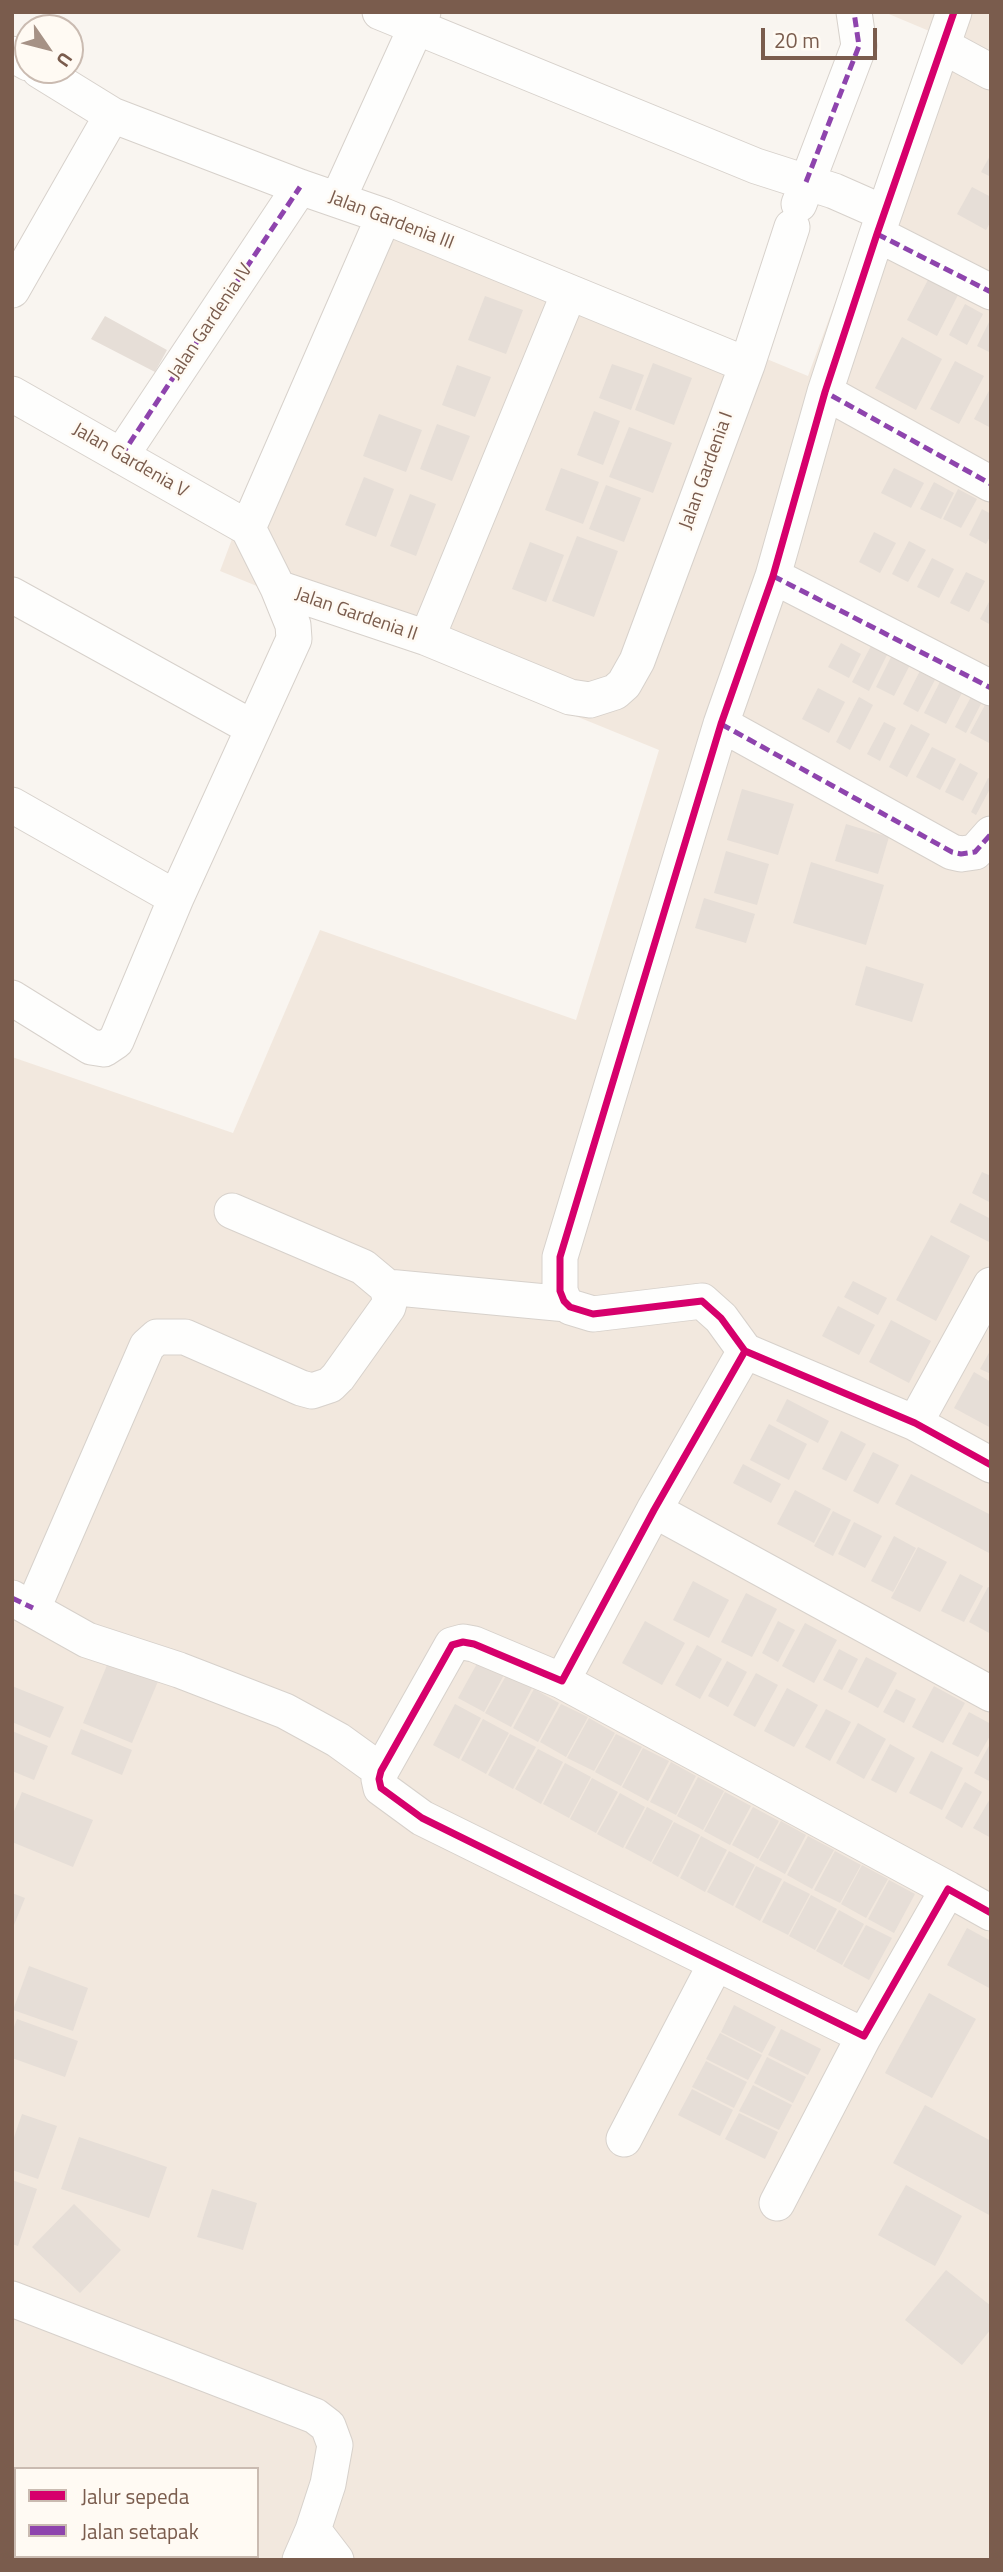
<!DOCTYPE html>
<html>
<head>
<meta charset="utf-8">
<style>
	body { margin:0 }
	#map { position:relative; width:1003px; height:2572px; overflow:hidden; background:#f9f5f0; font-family:"Titillium Web",sans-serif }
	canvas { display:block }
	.frame { position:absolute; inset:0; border:14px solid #7a5c4d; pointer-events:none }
	.legend { position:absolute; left:14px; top:2467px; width:245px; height:91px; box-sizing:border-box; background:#fffaf3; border:2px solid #cabbb1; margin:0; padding:9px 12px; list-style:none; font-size:21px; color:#7a5c4d }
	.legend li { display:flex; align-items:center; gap:14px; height:35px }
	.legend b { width:35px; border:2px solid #cabbb1 }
	.north { position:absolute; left:14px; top:14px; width:70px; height:70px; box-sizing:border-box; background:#fffaf3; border:2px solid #cabbb1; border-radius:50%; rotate:125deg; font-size:19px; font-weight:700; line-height:28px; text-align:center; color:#7a5c4d }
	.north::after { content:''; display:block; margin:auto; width:24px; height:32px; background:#a69286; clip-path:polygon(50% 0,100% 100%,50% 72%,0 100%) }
	.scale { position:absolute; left:761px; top:28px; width:116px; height:32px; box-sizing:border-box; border:4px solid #7a5c4d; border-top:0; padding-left:9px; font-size:21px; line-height:24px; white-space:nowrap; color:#7a5c4d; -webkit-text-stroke:5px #fffaf3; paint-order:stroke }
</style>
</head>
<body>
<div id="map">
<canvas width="1003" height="2572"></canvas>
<div class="frame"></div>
<ul class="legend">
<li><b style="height:9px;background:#d6006c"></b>Jalur sepeda</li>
<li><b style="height:9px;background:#8e44ad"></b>Jalan setapak</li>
</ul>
<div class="north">U</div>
<div class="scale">20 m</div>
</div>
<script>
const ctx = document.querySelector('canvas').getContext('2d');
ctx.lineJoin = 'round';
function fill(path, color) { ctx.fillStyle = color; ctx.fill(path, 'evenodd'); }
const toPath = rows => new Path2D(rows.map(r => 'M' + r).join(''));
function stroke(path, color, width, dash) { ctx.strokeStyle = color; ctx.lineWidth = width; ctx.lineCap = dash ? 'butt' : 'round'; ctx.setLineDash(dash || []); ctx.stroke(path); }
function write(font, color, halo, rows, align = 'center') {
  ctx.font = font + ' "Titillium Web",sans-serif'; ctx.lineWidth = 5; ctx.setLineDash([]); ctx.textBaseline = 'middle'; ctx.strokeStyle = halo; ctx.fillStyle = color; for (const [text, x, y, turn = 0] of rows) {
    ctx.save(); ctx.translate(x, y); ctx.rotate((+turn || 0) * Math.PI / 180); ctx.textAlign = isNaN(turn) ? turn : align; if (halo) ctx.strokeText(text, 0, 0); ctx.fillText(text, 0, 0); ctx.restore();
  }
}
const residential = toPath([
	[884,12,991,12,991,2560,12,2560,12,1057,233,1133,320,930,576,1020,659,750,220,571,265,451,383,201,808,376,934,33],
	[16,2469,257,2469,257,2556,16,2556]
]);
const building = toPath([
	[991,154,991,177,981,172],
	[972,187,991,197,991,221,986,230,957,214],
	[929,278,959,293,937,336,907,320],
	[485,296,523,310,506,354,468,340],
	[965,304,983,314,967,345,949,335],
	[105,316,167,350,155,372,91,339],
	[991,318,991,353,977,346],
	[902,337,942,359,916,410,875,388],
	[955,361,984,376,959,424,930,409],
	[653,363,692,378,674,425,635,410],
	[612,364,644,375,631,410,599,398],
	[457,365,491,377,475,417,442,405],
	[991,387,991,428,974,419],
	[594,411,620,421,603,465,577,455],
	[379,414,422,430,406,472,363,456],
	[437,424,470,436,452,481,420,469],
	[629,427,672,443,653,493,609,477],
	[561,468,599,482,583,524,545,510],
	[894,468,924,483,911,508,881,493],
	[364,477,394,489,376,537,345,525],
	[934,482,954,493,941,519,920,509],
	[606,485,641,498,624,542,589,529],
	[958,489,977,499,961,528,943,519],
	[410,494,436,504,416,556,390,546],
	[982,509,991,514,991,535,986,544,969,535],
	[874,532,896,543,880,573,859,562],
	[577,536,618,551,594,617,552,601],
	[909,541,926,550,908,582,892,574],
	[530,542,564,555,546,602,512,589],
	[932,558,954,569,939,598,917,587],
	[966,572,985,581,969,612,950,603],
	[991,598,991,625,980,619],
	[841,643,861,654,849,678,828,667],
	[871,646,887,655,869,691,852,682],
	[894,651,912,661,894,696,876,687],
	[922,667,937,676,918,712,903,704],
	[943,676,965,687,946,724,924,713],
	[818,688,845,702,829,733,802,719],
	[972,695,983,700,966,733,955,727],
	[859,697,873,705,850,750,836,742],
	[985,705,991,707,991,744,970,733],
	[884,722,896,728,880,761,867,754],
	[911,724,930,734,907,777,889,767],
	[932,747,956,759,940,790,916,777],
	[960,763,978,773,963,801,945,792],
	[988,778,991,779,991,787,976,815,971,812],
	[742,789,794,804,778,855,727,840],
	[846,824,889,837,878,874,835,861],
	[726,851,769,864,757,905,714,893],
	[811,862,884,885,866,945,793,923],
	[704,898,755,914,746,943,695,928],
	[866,966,924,984,912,1022,855,1005],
	[982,1172,991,1176,991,1203,972,1193],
	[960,1203,991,1219,991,1243,950,1222],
	[931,1235,970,1256,936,1321,896,1300],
	[853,1281,887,1298,878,1315,844,1297],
	[838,1306,875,1325,859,1355,822,1336],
	[891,1320,931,1341,909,1383,869,1362],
	[991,1349,991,1374,980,1369],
	[974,1372,991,1382,991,1428,954,1408],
	[787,1399,829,1421,818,1443,776,1421],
	[769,1424,807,1444,789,1480,750,1460],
	[841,1431,866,1444,846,1481,822,1469],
	[873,1452,899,1465,878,1504,853,1491],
	[743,1464,781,1484,771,1503,733,1483],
	[911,1474,991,1515,991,1554,895,1504],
	[795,1490,831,1509,814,1543,777,1524],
	[833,1511,851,1520,833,1556,814,1546],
	[854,1522,882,1536,865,1568,838,1554],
	[894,1536,916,1548,893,1592,871,1581],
	[918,1547,947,1562,920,1612,891,1598],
	[960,1574,983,1586,964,1622,941,1611],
	[693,1581,729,1600,709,1638,673,1620],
	[988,1587,991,1588,991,1634,969,1622],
	[746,1593,777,1609,752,1657,721,1642],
	[645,1621,685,1643,662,1685,622,1663],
	[778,1621,795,1630,778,1662,762,1653],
	[805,1623,837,1640,814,1683,782,1666],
	[697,1645,722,1659,700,1699,675,1685],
	[839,1649,858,1659,842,1690,823,1680],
	[866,1657,897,1673,878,1708,848,1692],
	[110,1658,159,1679,132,1743,83,1723],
	[479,1660,505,1673,484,1712,458,1698],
	[727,1661,747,1672,728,1707,708,1696],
	[756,1673,778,1685,755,1727,733,1715],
	[507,1674,532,1688,511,1727,485,1713],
	[12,1686,64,1707,50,1738,12,1722],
	[934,1686,965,1703,943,1743,912,1727],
	[787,1688,818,1705,794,1747,764,1731],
	[534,1689,559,1703,538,1742,513,1728],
	[896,1689,916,1699,904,1723,883,1712],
	[455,1704,481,1718,459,1759,433,1745],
	[561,1704,588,1717,566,1757,540,1742],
	[826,1709,851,1722,830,1761,805,1747],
	[969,1712,991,1724,991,1734,978,1757,952,1744],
	[589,1718,615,1733,594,1771,567,1758],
	[483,1719,509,1733,486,1774,461,1760],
	[858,1723,886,1739,864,1779,836,1763],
	[81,1729,132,1750,122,1775,71,1754],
	[12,1731,48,1746,34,1780,12,1771],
	[510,1734,536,1747,513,1789,488,1775],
	[616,1734,642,1747,621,1786,595,1772],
	[991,1742,991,1782,974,1773],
	[890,1744,915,1758,896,1793,871,1780],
	[643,1748,669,1761,648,1801,622,1787],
	[538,1749,563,1762,541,1804,515,1789],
	[931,1751,963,1768,942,1810,909,1793],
	[671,1762,696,1776,676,1815,650,1802],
	[565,1763,591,1777,569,1818,543,1804],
	[698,1777,724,1791,703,1830,677,1816],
	[592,1778,618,1792,596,1833,570,1819],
	[965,1782,982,1792,962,1828,945,1818],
	[22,1792,93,1820,73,1867,12,1842,12,1816],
	[725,1792,751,1806,730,1845,704,1831],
	[620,1793,645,1807,623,1848,597,1834],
	[991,1797,991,1838,973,1828],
	[647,1807,673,1821,651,1862,625,1848],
	[753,1807,779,1821,758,1859,732,1845],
	[781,1821,806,1835,785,1874,759,1860],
	[674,1822,700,1835,678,1877,652,1863],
	[701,1836,727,1850,705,1892,680,1878],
	[808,1836,834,1850,812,1889,787,1875],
	[729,1851,755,1865,733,1906,707,1892],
	[835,1851,861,1865,840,1903,814,1890],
	[862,1865,888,1879,866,1918,841,1904],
	[756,1866,782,1879,760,1921,735,1907],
	[889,1880,915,1894,894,1933,868,1919],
	[784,1881,810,1894,788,1935,762,1922],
	[12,1893,25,1898,12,1930],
	[811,1895,837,1909,815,1950,789,1936],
	[839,1910,864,1924,842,1965,816,1951],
	[866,1925,892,1938,869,1980,843,1966],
	[967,1928,991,1941,991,1989,947,1965],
	[29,1966,88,1988,73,2031,13,2010],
	[929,1993,976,2019,932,2098,885,2073],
	[734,2005,776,2027,762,2053,721,2032],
	[17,2019,78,2041,65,2077,12,2058,12,2032],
	[781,2029,821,2049,808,2075,768,2055],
	[720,2033,762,2055,748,2080,706,2059],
	[767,2057,806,2077,793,2103,754,2083],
	[706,2061,747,2082,734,2108,692,2087],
	[753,2085,792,2105,779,2130,739,2111],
	[692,2089,733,2110,720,2136,678,2115],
	[925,2105,991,2141,991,2216,893,2163],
	[739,2113,778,2132,765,2159,725,2139],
	[22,2114,57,2126,38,2179,12,2170,12,2143],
	[79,2137,167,2167,149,2218,61,2189],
	[12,2180,37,2189,18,2246,12,2244],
	[906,2185,962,2216,935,2266,878,2235],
	[212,2189,257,2203,243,2250,197,2237],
	[74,2204,121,2250,80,2293,32,2247],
	[946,2270,991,2306,991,2329,962,2365,905,2320]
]);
const street = toPath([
	[380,12,756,166,834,191,884,213],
	[954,12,877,234,825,392,773,576,721,724,560,1257,560,1291,564,1301,570,1307,593,1314,702,1301,721,1318,745,1351,915,1423,991,1465],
	[943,46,991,72],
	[12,54,28,63],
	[39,70,112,115,300,187,384,216,747,365],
	[338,199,423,12],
	[799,204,859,46,854,12],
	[384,216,248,528,278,588,427,638,570,697,590,700,615,692,624,684,637,661,747,365,792,227],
	[877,234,991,292],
	[12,290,112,115],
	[825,392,991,484],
	[12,394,248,528],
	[121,456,300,187],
	[773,576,991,688],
	[12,595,253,728],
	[427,638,569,293],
	[721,724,952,852,961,854,975,852,991,834],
	[12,805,176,898],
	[12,998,91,1047,104,1049,116,1041,176,898,294,639,293,625,278,588],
	[387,1287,567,1304],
	[745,1351,654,1510,562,1681,474,1644,463,1642,452,1645,381,1771,379,1779,381,1788,422,1818,864,2036,948,1889,991,1913],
	[915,1423,991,1285],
	[654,1510,991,1694],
	[12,1598,87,1640,179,1670,285,1711,338,1740,381,1771],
	[33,1608,147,1346,157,1337,185,1337,301,1388,312,1391,330,1385,338,1377,388,1307,390,1299,387,1287,363,1267,232,1211],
	[562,1681,948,1889],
	[624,2139,715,1965],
	[777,2203,864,2036],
	[12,2299,315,2416,328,2426,335,2445,328,2484,313,2530,300,2560],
	[313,2530,336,2560]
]);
const quiet = toPath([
	[806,182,859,46,854,12],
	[877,234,991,292],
	[823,399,825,392,991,484],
	[121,456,300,187],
	[773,576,991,688],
	[721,724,952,852,961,854,975,852,991,834],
	[12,1598,33,1608]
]);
const cycleway = toPath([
	[954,12,877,234,825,392,773,576,721,724,560,1257,560,1291,564,1301,570,1307,593,1314,702,1301,721,1318,745,1351,915,1423,991,1465],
	[745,1351,654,1510,562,1681,474,1644,463,1642,452,1645,381,1771,379,1779,381,1788,422,1818,864,2036,948,1889,991,1913]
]);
const streetNames = [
	["Jalan Gardenia III",391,221,21],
	["Jalan Gardenia IV",211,322,-56],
	["Jalan Gardenia V",130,461,30],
	["Jalan Gardenia I",707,471,-70],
	["Jalan Gardenia II",356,615,19]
];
fill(residential, '#f2e8de');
fill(building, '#e6ded7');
stroke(street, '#d7d1cb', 37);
stroke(street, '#fefefd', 35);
stroke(quiet, '#8e44ad', 5, [10, 5]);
stroke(cycleway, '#d6006c', 7);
write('19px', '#7a5c4d', '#fffaf3', streetNames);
</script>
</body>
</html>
